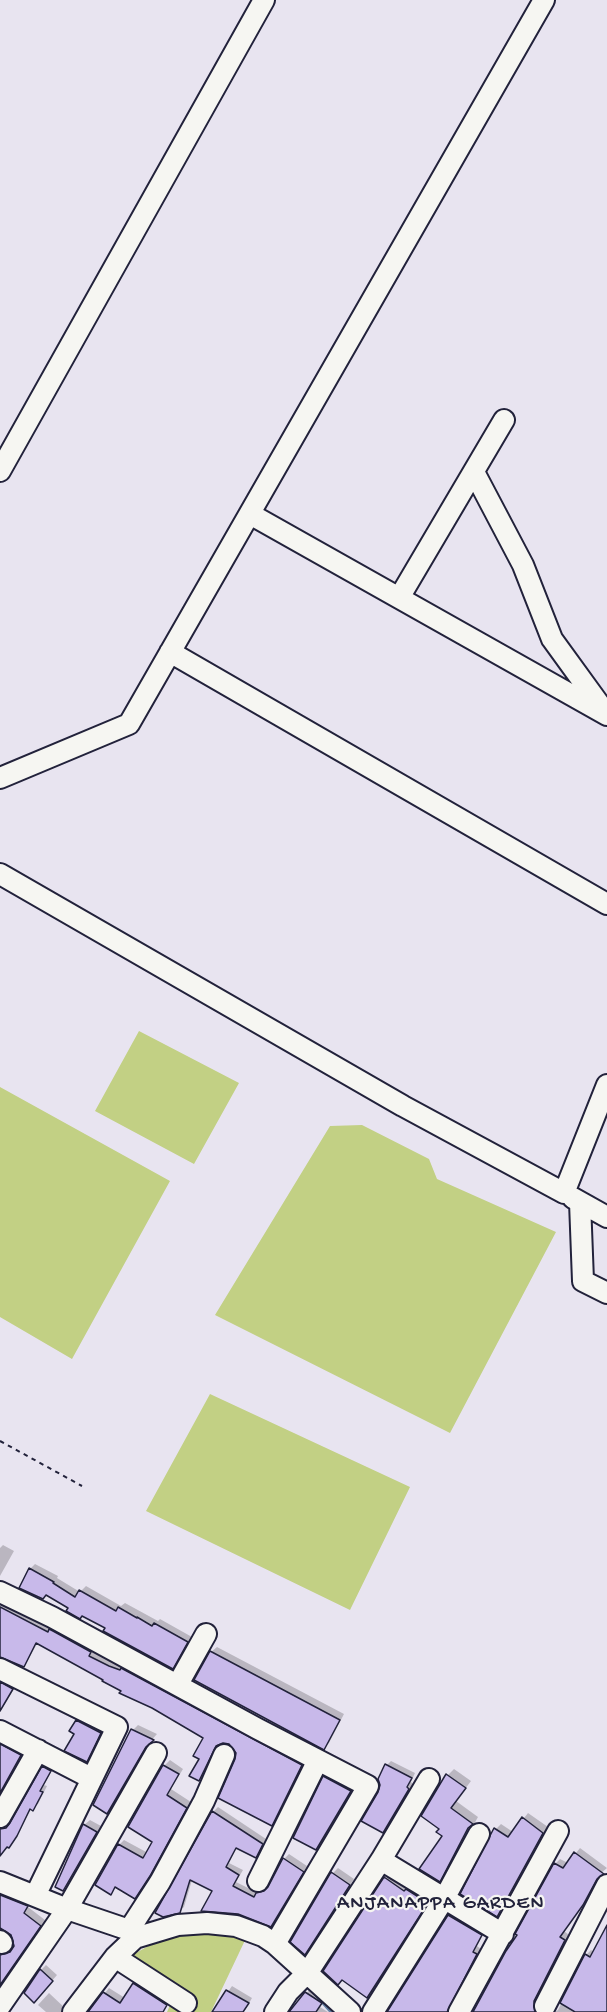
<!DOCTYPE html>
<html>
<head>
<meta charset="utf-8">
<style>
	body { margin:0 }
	canvas { display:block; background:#e8e4f0 }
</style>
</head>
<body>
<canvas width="607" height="2012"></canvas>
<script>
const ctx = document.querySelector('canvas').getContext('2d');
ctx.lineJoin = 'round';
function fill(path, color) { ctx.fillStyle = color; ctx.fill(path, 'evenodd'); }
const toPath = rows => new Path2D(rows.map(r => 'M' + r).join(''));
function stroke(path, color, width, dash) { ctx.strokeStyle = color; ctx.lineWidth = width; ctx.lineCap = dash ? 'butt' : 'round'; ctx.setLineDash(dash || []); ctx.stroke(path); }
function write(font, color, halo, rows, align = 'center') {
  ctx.font = font + ' "Gochi Hand",sans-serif'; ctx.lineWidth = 4.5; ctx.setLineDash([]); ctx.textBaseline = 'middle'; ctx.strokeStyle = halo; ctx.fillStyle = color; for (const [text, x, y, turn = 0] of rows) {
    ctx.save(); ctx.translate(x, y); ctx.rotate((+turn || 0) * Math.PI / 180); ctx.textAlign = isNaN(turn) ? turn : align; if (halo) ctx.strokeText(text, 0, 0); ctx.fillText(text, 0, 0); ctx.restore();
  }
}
const green = toPath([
	[139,1031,239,1083,194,1164,95,1111],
	[0,1087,170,1181,72,1359,0,1317],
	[362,1125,429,1159,437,1179,556,1232,450,1433,215,1315,330,1126],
	[210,1394,410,1487,350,1610,146,1511],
	[195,1928,248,1934,211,2012,167,2012,176,1992,125,1959,170,1934]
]);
const shadow = toPath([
	[3,1545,14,1551,0,1576,0,1548],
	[35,1564,58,1576,57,1578,80,1592,86,1586,121,1606,125,1603,158,1621,160,1619,192,1637,177,1662,172,1667,108,1627,70,1607,30,1569],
	[0,1597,306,1760,277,1819,271,1825,237,1760,237,1753,230,1743,219,1743,204,1774,199,1780,205,1737,38,1642,28,1660,23,1666,0,1656],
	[217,1647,344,1714,329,1743,324,1748,211,1652],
	[0,1675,17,1684,0,1712],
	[82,1716,104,1728,91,1756,86,1760,76,1733,77,1721],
	[138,1725,157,1734,150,1742,112,1807,107,1812,133,1730],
	[0,1737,25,1750,0,1794],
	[170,1760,183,1769,171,1789,191,1802,155,1869,140,1892,134,1897,116,1886,110,1893,119,1845,124,1840,148,1853,154,1842,130,1826,164,1766],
	[391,1761,415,1773,411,1782,413,1784,383,1831,380,1793,387,1765],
	[49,1762,55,1765,44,1785,47,1786,38,1804,31,1809,14,1841,0,1855,0,1821,5,1824,11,1823,44,1767],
	[454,1769,471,1781,456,1801,478,1817,446,1874,440,1880,444,1836,441,1828,448,1775],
	[330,1772,355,1785,321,1843,316,1848,325,1777],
	[218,1807,266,1839,256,1857,237,1847,229,1863,243,1870,236,1882,258,1893,263,1888,270,1887,284,1859,289,1854,307,1866,275,1921,271,1925,192,1880,184,1907,179,1911,163,1916,213,1812],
	[528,1813,548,1827,502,1910,497,1915,462,1894,496,1829,501,1824,513,1832],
	[90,1820,101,1826,68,1884,63,1890,84,1825],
	[580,1848,607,1868,600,1874,588,1898,564,1931,569,1935,539,1995,538,2002,546,2012,474,2012,519,1935,555,1864,560,1859,568,1863],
	[338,1868,354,1879,305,1953,292,1941,333,1873],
	[391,1873,432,1897,372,1991,367,1996,342,1979,325,1971],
	[0,1888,32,1901,28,1907,45,1920,0,1985,0,1947,13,1949,15,1940,9,1931,0,1928],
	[454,1911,486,1930,477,1946,481,1949,453,2000,452,2007,453,2012,389,2012],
	[607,1928,607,2012,555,2012,558,2010,586,1955,591,1950,594,1952],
	[46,1965,57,1975,39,1996,41,1970],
	[140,1979,171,1999,163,2012,90,2012,109,1988,125,1998],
	[232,1986,252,1998,244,2012,214,2012],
	[311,1988,326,1997,320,2007,328,2012,291,2012],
	[49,1993,66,2009,68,2012,46,2012,38,2005]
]);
const stream = toPath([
	[315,1993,332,2012]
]);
const building = toPath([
	[29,1568,54,1582,53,1583,75,1597,79,1590,116,1611,118,1607,137,1618,137,1617,152,1626,154,1623,188,1642,173,1669,103,1631,105,1628,82,1616,80,1619,66,1611,68,1608,46,1595,43,1599,19,1588,29,1568],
	[0,1607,48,1632,49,1629,53,1631,91,1652,89,1656,109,1666,120,1670,121,1668,302,1765,272,1826,218,1798,235,1759,236,1753,229,1744,223,1743,216,1746,199,1781,189,1776,199,1759,193,1756,203,1738,152,1708,119,1693,121,1691,102,1681,103,1680,36,1643,24,1667,0,1657,0,1607],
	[210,1651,340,1720,324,1750,194,1680,210,1651],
	[0,1682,13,1689,0,1711,0,1682],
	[76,1720,101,1733,87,1762,64,1751,74,1734,69,1731,76,1720],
	[131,1729,154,1740,146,1747,107,1814,93,1805,131,1729],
	[0,1744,21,1755,0,1793,0,1744],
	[385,1764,412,1778,407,1787,409,1789,383,1833,361,1821,378,1792,380,1785,378,1779,385,1764],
	[163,1765,179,1774,167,1795,187,1808,150,1876,135,1899,115,1887,111,1895,95,1885,118,1844,143,1858,152,1842,128,1827,163,1765],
	[42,1766,51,1771,40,1791,43,1792,33,1811,30,1809,17,1836,9,1848,7,1847,0,1856,0,1829,6,1828,10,1823,42,1766],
	[446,1774,466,1788,451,1808,473,1824,468,1828,440,1882,419,1869,442,1836,436,1832,439,1829,421,1816,446,1774],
	[323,1776,351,1791,316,1850,293,1838,323,1776],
	[212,1811,263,1844,256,1858,236,1848,226,1867,239,1875,233,1886,254,1897,256,1893,264,1891,268,1887,283,1858,304,1872,271,1927,238,1914,201,1911,212,1891,190,1880,180,1913,163,1917,155,1913,212,1811],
	[522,1817,543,1833,497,1917,460,1894,494,1828,508,1837,522,1817],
	[83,1824,97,1832,63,1891,55,1887,83,1824],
	[574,1852,604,1874,597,1879,583,1905,560,1937,565,1940,534,2001,535,2012,473,2012,506,1951,517,1935,515,1934,554,1863,563,1868,574,1852],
	[331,1872,350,1885,305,1955,290,1942,331,1872],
	[384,1877,404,1891,406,1889,428,1903,367,1998,342,1980,338,1985,323,1971,384,1877],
	[0,1895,28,1906,24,1913,41,1926,0,1985,0,1955,10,1952,14,1946,11,1935,0,1928,0,1895],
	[448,1915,482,1935,473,1952,477,1954,447,2012,387,2012,448,1915],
	[607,1925,607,2012,575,2012,560,2003,585,1954,590,1957,607,1925],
	[40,1969,53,1981,34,2003,24,1993,40,1969],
	[133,1983,167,2005,163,2012,88,2012,103,1992,120,2003,133,1983],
	[226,1990,249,2003,243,2012,212,2012,226,1990],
	[305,1992,322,2003,316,2012,289,2012,305,1992]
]);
const path = toPath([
	[0,1441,82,1486]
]);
const minor = toPath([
	[0,471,264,0],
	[474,472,523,565,552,639,602,708],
	[250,514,607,715],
	[399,598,504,420],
	[170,652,607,904],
	[0,778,129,724,544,0],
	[0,874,403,1106,564,1193,607,1085],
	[573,1198,607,1217],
	[580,1202,583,1281,607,1293],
	[0,1592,52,1617,258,1729,368,1786,275,1944],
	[0,1669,117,1727,35,1896],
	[178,1684,206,1634],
	[0,1731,91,1778],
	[156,1753,67,1909,129,1930,160,1882,204,1801,224,1755],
	[0,1817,38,1750],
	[381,1860,503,1934],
	[258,1881,318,1760],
	[0,1882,67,1909,0,2006],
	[135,1938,178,1925,207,1923,236,1926,263,1936,275,1944,350,2012],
	[0,1941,2,1943],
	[115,1957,186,2003],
	[545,2006,607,1885],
	[73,2012,115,1957,135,1938,129,1930],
	[275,2012,288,1992,308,1972,381,1860,429,1779],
	[373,2012,444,1899,479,1834],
	[459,2012,558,1831]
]);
const neighbourhoodNames = [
	["ANJANAPPA GARDEN",441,1905]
];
fill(green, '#c2d084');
fill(shadow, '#0003');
stroke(stream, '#6280a3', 4.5);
fill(building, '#c8b9ea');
stroke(building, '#22223b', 1.5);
stroke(minor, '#22223b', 24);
stroke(path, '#22223b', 2, [4.5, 4.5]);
stroke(minor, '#f6f6f2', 20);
ctx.letterSpacing = '1.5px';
write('20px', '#22223b', '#f6f6f2', neighbourhoodNames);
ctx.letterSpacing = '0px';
</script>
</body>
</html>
